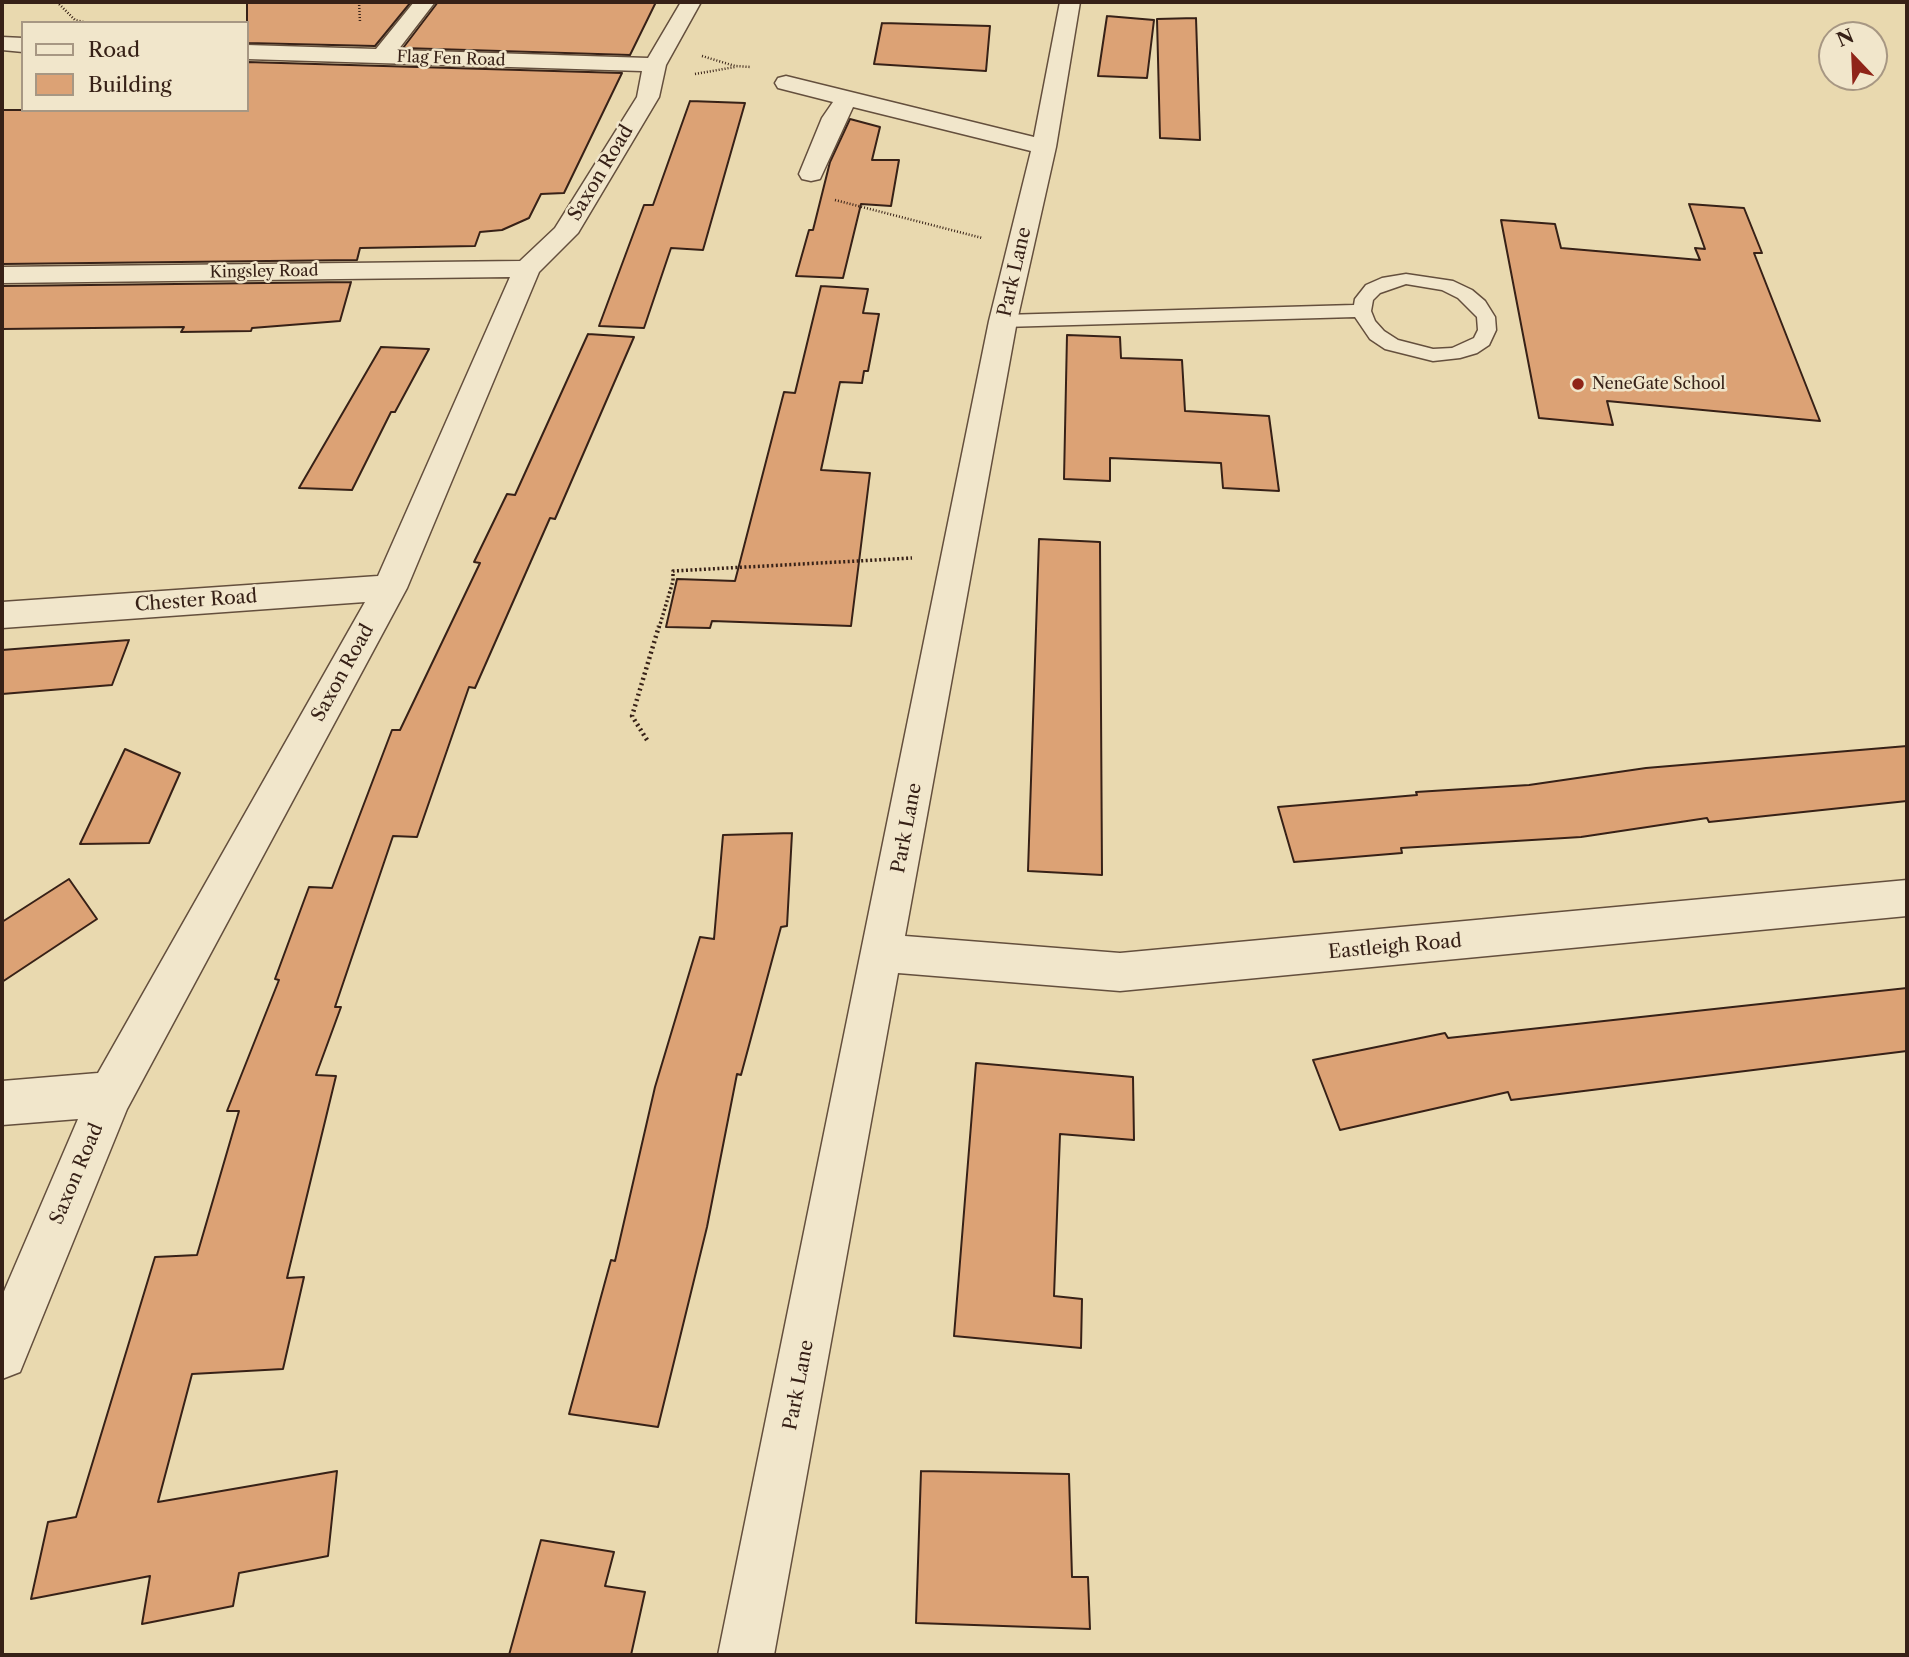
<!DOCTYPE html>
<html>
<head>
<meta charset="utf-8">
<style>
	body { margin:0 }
	#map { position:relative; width:1909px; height:1657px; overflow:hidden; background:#e9d9af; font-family:"Libre Caslon Text",serif }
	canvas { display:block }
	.frame { position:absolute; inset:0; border:4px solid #372117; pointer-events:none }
	.legend { position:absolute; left:21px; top:21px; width:228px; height:91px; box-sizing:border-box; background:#f1e6cb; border:2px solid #a79783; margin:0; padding:9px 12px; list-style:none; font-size:21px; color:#372117 }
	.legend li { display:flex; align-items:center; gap:14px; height:35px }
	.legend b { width:35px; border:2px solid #a79783 }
	.north { position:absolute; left:1818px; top:21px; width:70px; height:70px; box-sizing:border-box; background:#f1e6cb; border:2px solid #a79783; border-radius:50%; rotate:337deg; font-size:19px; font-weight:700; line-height:28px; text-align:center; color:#372117 }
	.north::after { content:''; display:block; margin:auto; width:24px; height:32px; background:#8f2418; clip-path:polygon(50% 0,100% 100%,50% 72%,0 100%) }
</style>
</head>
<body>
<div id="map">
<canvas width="1909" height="1657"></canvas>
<div class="frame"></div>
<ul class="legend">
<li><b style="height:9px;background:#f1e6cb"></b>Road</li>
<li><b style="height:19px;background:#dca275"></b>Building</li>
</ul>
<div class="north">N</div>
</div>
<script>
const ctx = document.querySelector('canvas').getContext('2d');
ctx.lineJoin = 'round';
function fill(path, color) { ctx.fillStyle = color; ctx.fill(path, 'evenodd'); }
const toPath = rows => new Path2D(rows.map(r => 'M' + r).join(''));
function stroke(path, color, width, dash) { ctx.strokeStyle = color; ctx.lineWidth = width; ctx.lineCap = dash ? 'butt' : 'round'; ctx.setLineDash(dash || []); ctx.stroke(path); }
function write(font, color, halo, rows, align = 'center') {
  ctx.font = font + ' "Libre Caslon Text",serif'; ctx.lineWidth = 5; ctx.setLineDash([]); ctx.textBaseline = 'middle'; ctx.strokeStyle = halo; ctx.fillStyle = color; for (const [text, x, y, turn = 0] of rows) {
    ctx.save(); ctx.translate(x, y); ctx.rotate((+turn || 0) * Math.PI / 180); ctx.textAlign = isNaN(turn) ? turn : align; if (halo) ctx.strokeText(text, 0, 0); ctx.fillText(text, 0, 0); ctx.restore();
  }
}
const building = toPath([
	[247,2,411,2,375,46,247,43,247,2],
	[438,2,656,2,630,55,403,48,438,2],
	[1107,16,1154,20,1147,78,1098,76,1107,16],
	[1196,18,1200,140,1160,138,1157,19,1196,18],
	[882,23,990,26,986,71,874,64,882,23],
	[247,62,622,73,564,193,541,194,529,218,502,230,480,232,475,246,360,248,357,260,2,264,2,110,247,110,247,62],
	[690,101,745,103,703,250,671,248,644,328,599,326,644,205,653,205,690,101],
	[850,119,880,127,872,160,899,160,891,206,861,204,843,278,796,276,809,230,813,230,830,162,850,119],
	[1689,204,1744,208,1762,253,1754,253,1820,421,1607,401,1613,425,1539,418,1501,220,1555,224,1561,248,1700,260,1695,248,1705,249,1689,204],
	[351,282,340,321,252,328,251,331,181,332,184,327,2,329,2,286,351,282],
	[821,286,868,289,863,313,879,314,868,371,864,371,862,383,840,382,821,470,870,473,851,626,712,621,710,628,666,627,677,579,735,581,784,392,795,393,821,286],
	[588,334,634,337,555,519,550,518,475,688,469,687,417,837,393,836,335,1007,341,1007,316,1075,336,1076,287,1278,304,1277,283,1369,192,1374,158,1502,337,1471,328,1556,239,1573,233,1606,142,1624,150,1576,31,1599,48,1522,76,1517,155,1257,197,1255,239,1111,227,1111,279,980,275,979,309,887,332,888,392,730,400,730,480,563,474,562,507,494,515,495,588,334],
	[1067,335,1120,337,1121,358,1182,360,1185,411,1269,416,1279,491,1223,488,1221,463,1110,458,1110,481,1064,479,1067,335],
	[381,347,429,349,395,412,391,412,352,490,299,488,381,347],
	[1039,539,1100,542,1102,875,1028,871,1039,539],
	[129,640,112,685,2,694,2,650,129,640],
	[1907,746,1907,801,1709,822,1707,818,1581,837,1401,848,1402,853,1294,862,1278,807,1417,795,1416,792,1529,785,1646,768,1907,746],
	[125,749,180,773,149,843,80,844,125,749],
	[792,833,787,926,781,927,741,1075,737,1074,707,1227,658,1427,569,1414,611,1260,615,1261,655,1087,700,937,714,939,723,835,792,833],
	[69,879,97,919,2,982,2,922,69,879],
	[1907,988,1907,1051,1511,1100,1508,1092,1340,1130,1313,1060,1445,1033,1448,1038,1907,988],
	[976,1063,1133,1077,1134,1140,1060,1134,1054,1296,1082,1299,1081,1348,954,1336,976,1063],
	[921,1471,1069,1474,1072,1577,1088,1577,1090,1629,916,1623,921,1471],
	[541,1540,614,1552,605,1586,645,1592,631,1655,509,1655,541,1540]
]);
const pathFar2 = toPath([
	[57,2,75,20,88,23],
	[359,2,360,22],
	[702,56,735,66,751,67],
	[695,74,735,67],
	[835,200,982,238]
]);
const pathFar1 = toPath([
	[659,628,673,581,673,571,912,558]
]);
const path = toPath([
	[647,740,632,716,659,626]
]);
const service = toPath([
	[1406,274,1453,281,1472,290,1485,301,1495,317,1496,330,1489,345,1477,353,1460,358,1433,361,1385,349,1370,339,1355,317,1003,327,994,321,1003,315,1354,305,1355,299,1366,285,1382,278,1406,274],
	[1406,284,1442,290,1458,298,1477,317,1478,330,1474,338,1452,348,1433,349,1398,340,1384,331,1375,321,1371,311,1373,300,1380,293,1406,284]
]);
const minor = toPath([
	[414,2,435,2,398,50,648,58,681,2,701,2,666,65,659,97,578,233,539,272,407,588,127,1109,20,1372,2,1379,2,1296,78,1119,2,1125,2,1081,98,1073,365,602,2,628,2,602,378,576,510,277,2,283,2,267,520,261,555,228,637,97,642,71,247,59,247,45,376,49,414,2],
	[1060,2,1080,2,1056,147,1017,321,905,936,1120,953,1907,880,1907,916,1120,991,898,973,774,1655,718,1655,989,321,1031,151,853,107,820,179,811,181,802,179,799,174,822,118,833,102,778,88,775,83,778,78,786,76,1034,137,1060,2],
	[2,37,23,38,23,52,2,50,2,37]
]);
const markers = [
	[1578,384,7,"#8f2418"]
];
const farStreetnames = [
	["Flag Fen Road",451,59,2],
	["Kingsley Road",264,272,-1]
];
const farPoinames = [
	["NeneGate School",1592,384]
];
const streetNames = [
	["Saxon Road",601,173,-59],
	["Park Lane",1015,272,-77],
	["Chester Road",196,601,-4],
	["Saxon Road",343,673,-61],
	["Park Lane",907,828,-79],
	["Eastleigh Road",1395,947,-5],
	["Saxon Road",77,1174,-67],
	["Park Lane",799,1385,-79]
];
fill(building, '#dca275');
stroke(building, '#372117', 2);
stroke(service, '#644f3d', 3);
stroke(minor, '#644f3d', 3);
stroke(pathFar2, '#372117', 2.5, [1, 2]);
stroke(pathFar1, '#372117', 3.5, [2, 2.5]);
stroke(path, '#372117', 4.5, [2, 3.5]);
fill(service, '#f1e6cb');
fill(minor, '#f1e6cb');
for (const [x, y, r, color] of markers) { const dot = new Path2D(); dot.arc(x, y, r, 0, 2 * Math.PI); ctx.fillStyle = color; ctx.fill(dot); stroke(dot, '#f1e6cb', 2.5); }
write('16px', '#372117', '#f1e6cb', farStreetnames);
write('16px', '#372117', '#f1e6cb', farPoinames, 'left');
write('19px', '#372117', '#f1e6cb', streetNames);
</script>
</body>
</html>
